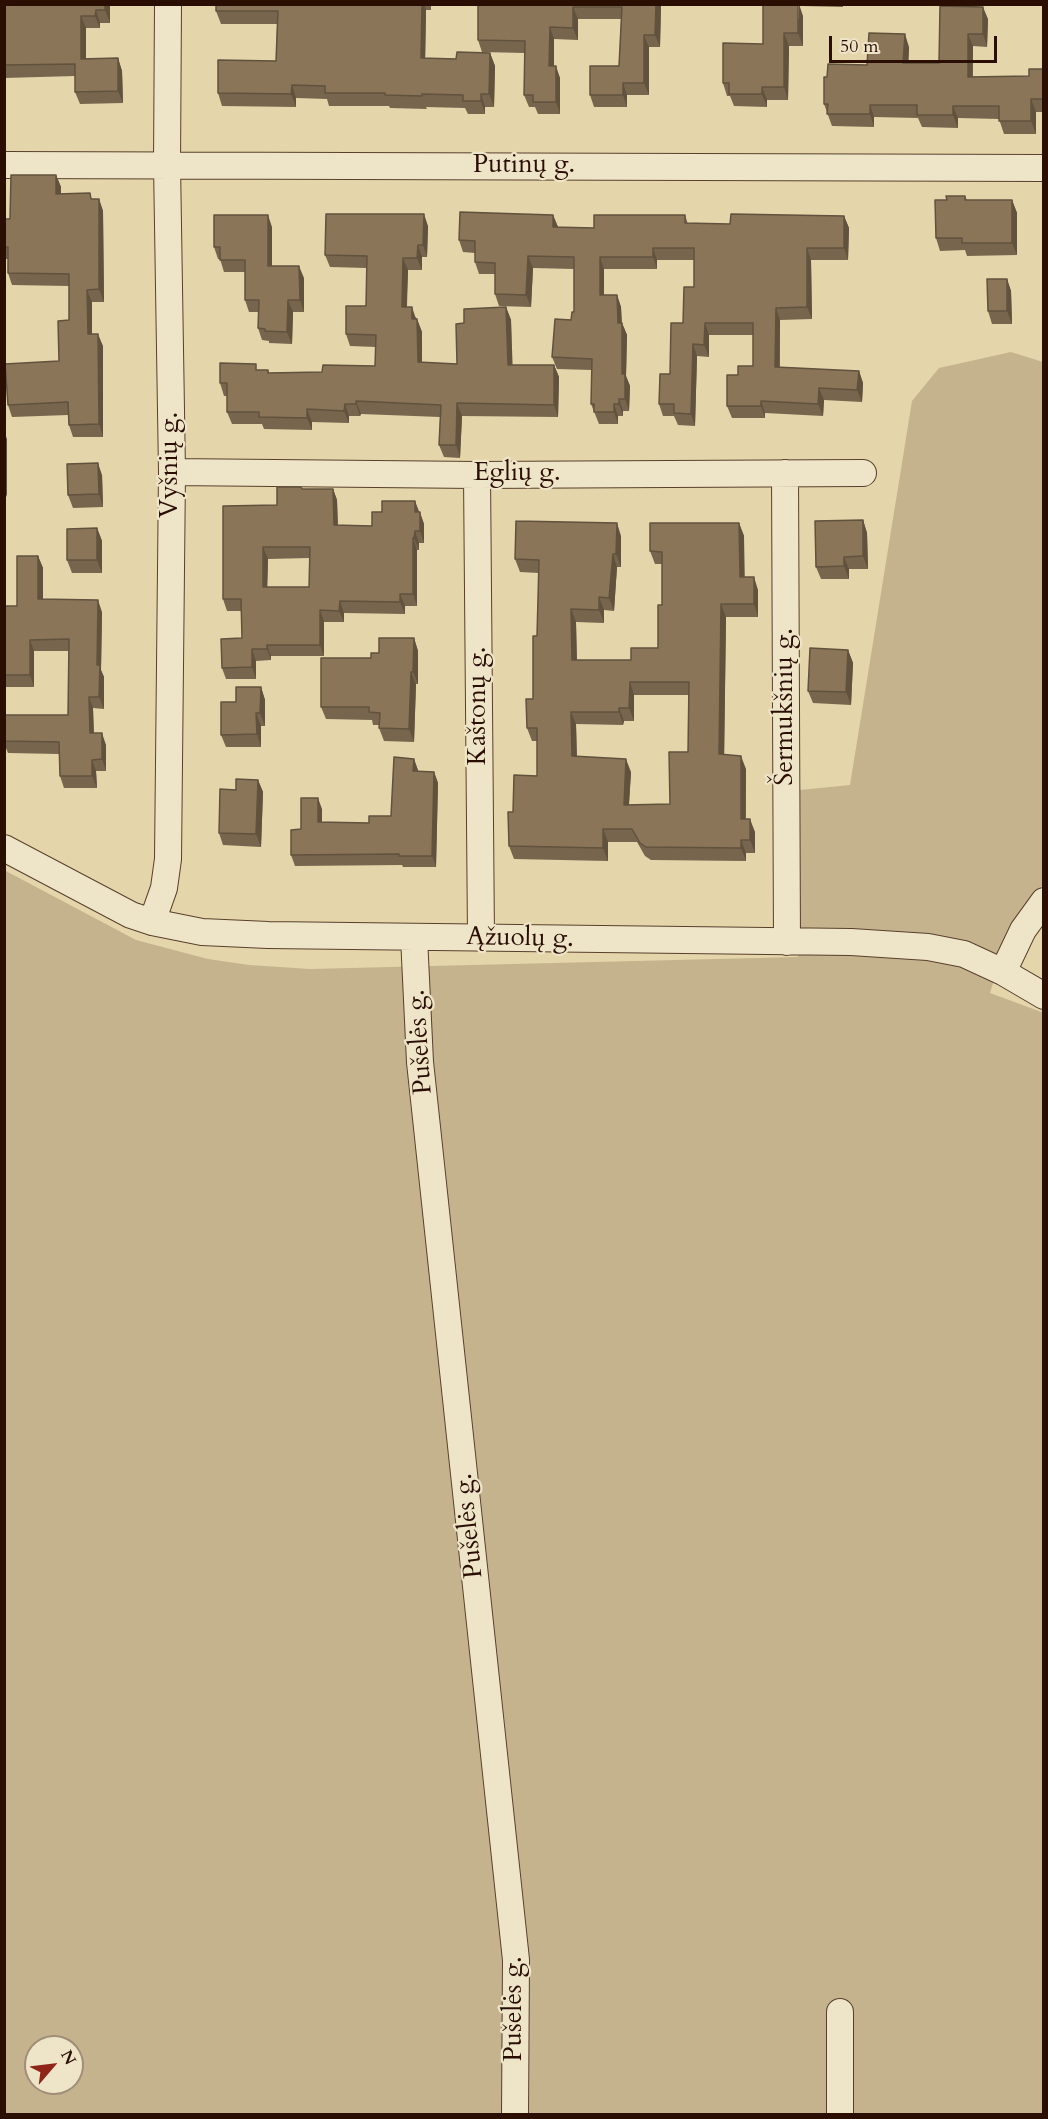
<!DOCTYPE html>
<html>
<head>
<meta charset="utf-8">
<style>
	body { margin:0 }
	#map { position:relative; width:1048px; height:2119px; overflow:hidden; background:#e5d5aa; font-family:Cardo,serif }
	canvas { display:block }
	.frame { position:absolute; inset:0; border:6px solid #2a0e02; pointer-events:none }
	.north { position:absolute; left:24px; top:2035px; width:60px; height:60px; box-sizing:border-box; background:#eee4c8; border:2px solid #a08e79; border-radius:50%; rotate:62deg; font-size:16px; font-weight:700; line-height:24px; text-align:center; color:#2a0e02 }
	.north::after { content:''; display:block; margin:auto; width:21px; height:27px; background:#8f2418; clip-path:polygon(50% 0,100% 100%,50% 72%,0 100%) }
	.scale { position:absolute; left:829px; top:36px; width:168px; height:27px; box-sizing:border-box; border:3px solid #2a0e02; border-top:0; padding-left:8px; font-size:18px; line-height:21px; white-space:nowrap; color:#2a0e02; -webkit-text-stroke:4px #eee4c8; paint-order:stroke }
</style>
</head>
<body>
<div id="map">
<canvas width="1048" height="2119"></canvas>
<div class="frame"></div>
<div class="north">N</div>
<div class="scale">50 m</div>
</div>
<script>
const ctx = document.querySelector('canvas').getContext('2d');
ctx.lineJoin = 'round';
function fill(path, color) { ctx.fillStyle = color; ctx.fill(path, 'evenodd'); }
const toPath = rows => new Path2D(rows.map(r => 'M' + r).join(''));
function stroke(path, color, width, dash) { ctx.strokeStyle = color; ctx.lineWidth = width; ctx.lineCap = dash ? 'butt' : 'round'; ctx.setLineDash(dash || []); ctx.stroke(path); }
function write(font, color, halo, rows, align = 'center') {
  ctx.font = font + ' Cardo,serif'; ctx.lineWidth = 4.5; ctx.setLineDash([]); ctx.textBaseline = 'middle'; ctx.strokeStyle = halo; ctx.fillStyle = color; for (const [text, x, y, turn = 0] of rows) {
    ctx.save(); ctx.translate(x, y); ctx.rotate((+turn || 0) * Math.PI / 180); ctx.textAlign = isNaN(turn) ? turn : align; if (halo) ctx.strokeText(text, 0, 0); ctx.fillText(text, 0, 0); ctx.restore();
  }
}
const green = toPath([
	[1011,352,1043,362,1043,884,1007,938,990,993,1044,1013,1043,2114,5,2114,4,870,136,940,208,959,249,965,310,969,798,957,800,790,850,785,912,401,939,368],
	[36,2047,72,2047,72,2083,36,2083]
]);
const minor = toPath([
	[4,165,1044,168],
	[172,472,477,475,863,473],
	[785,473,787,942],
	[477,475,481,938],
	[4,848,131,915,152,922,202,932,268,935,851,942,928,947,964,954,1003,972,1044,996],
	[152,922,164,888,168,859,172,472,167,164,168,4],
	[414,937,420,1062,516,1960,515,2114],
	[1003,972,1023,930,1044,901],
	[840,2012,840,2114]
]);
const wall = toPath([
	[4,4,110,4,110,23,100,23,100,28,86,28,86,59,118,58,122,71,123,103,80,104,75,92,75,76,4,78],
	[216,4,431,4,431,10,426,10,425,58,456,59,490,53,495,66,494,107,485,107,485,114,468,114,465,108,426,107,427,109,390,108,389,106,329,106,327,99,296,98,296,107,222,106,218,93,276,61,277,24,221,24,216,11],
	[478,4,670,4,670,6,661,6,660,47,649,47,649,95,627,95,627,107,594,107,590,95,619,66,621,19,578,19,578,40,554,39,554,66,560,78,560,114,538,114,535,107,529,107,524,95,525,53,482,52,478,40],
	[802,4,843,4,843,7,803,6],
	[940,6,988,19,987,47,973,46,973,77,1029,76,1044,69,1044,112,1036,112,1036,134,1004,134,999,119,958,118,958,128,922,127,918,118,874,117,874,127,832,126,824,104,827,77,867,65,909,47,908,63,939,63],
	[803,16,803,46,789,46,788,100,767,100,767,107,734,106,730,96,727,96,723,83,763,44],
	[56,175,61,187,61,194,93,199,99,199,103,211,104,302,92,302,92,334,103,346,103,437,73,437,69,425,68,415,12,417,8,405,59,361,69,320,69,286,12,285,8,273,8,259,4,259,4,219,10,219],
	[965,196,967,200,1012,200,1017,213,1017,255,967,256,965,250,940,251,936,238,947,200],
	[553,215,558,227,594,228,685,215,688,224,730,224,844,216,849,228,848,260,811,260,812,319,780,320,780,367,859,371,863,383,862,402,824,400,823,416,765,413,765,418,732,418,727,406,738,375,753,366,753,335,709,335,709,357,697,356,695,426,678,425,674,416,663,416,659,404,670,374,694,287,694,260,657,260,657,269,604,269,604,295,617,295,621,307,622,323,627,335,626,376,630,386,629,411,623,411,623,416,618,416,618,424,599,424,591,404,592,370,557,369,552,357,571,320,574,312,574,269,533,268,531,307,499,306,495,294,495,274,479,274,475,262,475,253,463,252,459,240],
	[428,226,427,257,422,257,422,270,408,270,407,307,417,319,422,332,422,362,457,364,464,323,506,307,511,320,512,365,554,365,559,377,558,417,462,416,460,458,444,457,439,445,440,417,361,414,360,416,349,416,349,423,312,422,312,430,264,429,262,424,232,424,227,412,227,396,224,396,220,383,258,370,268,370,269,373,322,372,375,366,376,347,350,346,346,334,366,306,366,268,330,267,325,255],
	[272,227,272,266,304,278,304,312,293,312,292,344,269,343,269,341,262,340,258,328,258,312,249,312,245,300,245,272,224,272,220,259,218,259,214,247],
	[1007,279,1011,291,1012,324,992,324,988,311],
	[102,475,103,507,73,508,68,495],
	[302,489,333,489,337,500,338,525,372,526,382,512,415,501,424,524,424,543,419,543,419,550,417,550,417,606,405,606,405,614,344,613,344,622,324,622,324,656,271,656,271,660,256,661,256,679,226,679,222,668,242,638,241,611,227,611,223,599],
	[309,558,309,587,267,587,268,559],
	[863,520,867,533,868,569,849,569,849,579,821,579,816,567],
	[739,523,744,536,744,577,758,590,758,617,726,617,724,755,746,769,746,819,755,832,755,853,746,853,746,861,651,860,645,856,637,842,608,842,608,861,514,859,509,846,513,812,537,776,537,741,532,741,527,728,533,699,537,636,539,573,520,572,515,559,621,536,621,567,617,567,614,611,604,610,604,623,576,622,577,660,631,660,658,648,662,605,662,564,655,564,650,551],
	[634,695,689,695,688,752,670,804,629,805,631,772,577,756,576,724,623,725,624,721,634,721],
	[97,528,102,541,102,573,72,573,67,560],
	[38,556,43,568,43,600,102,612,101,670,104,677,104,709,93,708,94,733,106,745,106,771,96,771,97,788,64,788,60,776,59,754,8,753,4,743,4,715,68,715,69,651,34,651,34,687,4,687,4,606,17,606],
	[414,638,418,651,418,684,416,684,414,742,384,741,379,728,379,725,373,725,372,720,326,719,321,707,371,658,379,653],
	[848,650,853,663,851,705,813,703,808,691],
	[261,687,265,700,265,726,261,726,261,747,226,747,221,735,236,702],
	[414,759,418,771,434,772,438,783,436,867,403,867,402,865,295,866,291,855,301,829,322,809,322,822,369,823,391,816],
	[258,780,263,792,261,847,223,845,219,833,236,790]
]);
const shadedWall = toPath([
	[105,4,110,4,110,23,105,10],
	[422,4,424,4,426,10,425,71,421,58],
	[656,4,661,4,661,6,660,47,655,35],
	[799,4,803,16,803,46,798,33],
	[573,7,578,19,578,40,573,28],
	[983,7,988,19,987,47,983,34],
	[96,10,100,23,100,28,95,16],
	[81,16,86,28,86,71,81,59],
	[550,27,554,39,554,78,549,66],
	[784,33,789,46,788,100,784,87],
	[905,34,909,47,908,75,903,63],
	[968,34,973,46,972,89,968,77],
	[644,35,649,47,649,95,644,83],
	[490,53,495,66,494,107,489,94],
	[118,58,122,71,123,103,118,91],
	[556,66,560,78,560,114,556,102],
	[623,83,627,95,627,107,623,95],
	[292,85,296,98,296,107,291,94],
	[762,87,767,100,767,107,762,94],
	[481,94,485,107,485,114,481,101],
	[1031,99,1036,112,1036,134,1031,121],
	[870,105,874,117,874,127,870,114],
	[953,106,958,118,958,128,953,115],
	[56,175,61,187,61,207,56,194],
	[99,199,103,211,104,302,99,289],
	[1012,200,1017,213,1017,255,1012,243],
	[424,214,428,226,427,257,423,245],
	[268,215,272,227,272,278,268,266],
	[553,215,558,227,553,227],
	[844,216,849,228,848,260,844,248],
	[418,245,422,257,422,270,417,258],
	[653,248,657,260,657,269,653,257],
	[807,248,811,260,812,319,807,307],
	[528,256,533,268,531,307,526,295],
	[600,257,604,269,604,307,600,295],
	[403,258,408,270,406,319,402,307],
	[299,266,304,278,304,312,300,300],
	[1007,279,1011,291,1012,324,1007,311],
	[87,290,92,302,92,347,88,334],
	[617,295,621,307,622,334,622,323,627,335,626,376,630,386,629,411,625,399,622,374,618,323],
	[288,300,293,312,292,344,287,332],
	[412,307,416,319,412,319],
	[506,307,511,320,513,377,508,365],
	[776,308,780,320,779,379,775,367],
	[417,319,422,332,422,374,418,362],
	[705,323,709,335,709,357,704,345],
	[98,334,103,346,103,437,99,424],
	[693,344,697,356,695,426,691,414],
	[554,365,559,377,558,417,554,405],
	[859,371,863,383,862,402,857,390],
	[819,388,824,400,823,416,818,404],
	[619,399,623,411,623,416,619,404],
	[356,401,361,414,360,416,356,404],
	[761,401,765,413,765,418,761,406],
	[457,403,462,416,460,458,456,445],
	[345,404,349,416,349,423,344,411],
	[614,404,618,416,618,424,614,412],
	[307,409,312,422,312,430,307,418],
	[4,431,7,439,7,497,4,490],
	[98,463,102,475,103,507,99,494],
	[333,489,337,500,338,536,334,525],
	[415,501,419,513,415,512],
	[420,512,424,524,424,543,420,531],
	[863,520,867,533,868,569,863,556],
	[617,523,621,536,621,567,616,554],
	[739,523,744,536,745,590,740,577],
	[97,528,102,541,102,573,97,560],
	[415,531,419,543,419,550,414,538],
	[413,538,417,550,417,606,413,594],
	[263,547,268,559,267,599,263,587],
	[613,554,617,567,614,611,609,598],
	[38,556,43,568,43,611,38,599],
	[844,557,849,569,849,579,844,566],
	[754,577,758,590,758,617,754,604],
	[400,594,405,606,405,614,400,602],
	[599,597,604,610,604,623,599,610],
	[98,600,102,612,101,670,104,677,104,709,99,697,97,665],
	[340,601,344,613,344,622,339,611],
	[721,604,726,617,724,767,719,754],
	[571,609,576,622,577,673,572,660],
	[320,610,324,622,324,656,320,645],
	[414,638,418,651,418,684,413,672],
	[30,640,34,651,34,687,30,675],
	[267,645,271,656,271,660,267,649],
	[252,649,256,661,256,679,252,667],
	[848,650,853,663,851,705,846,692],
	[411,672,416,684,414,742,409,729],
	[630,682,634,695,634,721,629,708],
	[261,687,265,700,265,726,260,713],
	[89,697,93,708,94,745,90,733],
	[619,708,624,721,623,725,619,712],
	[571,712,576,724,577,769,572,756],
	[256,713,261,726,261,747,257,734],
	[102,733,106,745,106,771,102,759],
	[741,756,746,769,745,832,741,819],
	[414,759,418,770,417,782,413,771],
	[626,759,631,772,628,818,624,805],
	[92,760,96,771,97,788,92,776],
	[434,772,438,783,436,867,432,856],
	[258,780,263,792,261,847,256,834],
	[318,798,322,809,322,833,318,822],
	[750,819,755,832,755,853,750,840],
	[603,829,608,842,608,861,603,848],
	[741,840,746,853,746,861,741,848]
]);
const building = toPath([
	[4,4,105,4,105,10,96,10,95,16,81,16,81,59,118,58,118,91,75,92,75,64,4,65,4,4],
	[216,4,422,4,421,58,456,59,457,52,490,53,489,94,481,94,481,101,463,101,463,95,422,94,422,96,385,95,385,93,325,93,325,86,292,85,291,94,218,93,218,60,276,61,278,11,216,11,216,4],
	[478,4,656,4,655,35,644,35,644,83,623,83,623,95,590,95,590,66,619,66,622,7,573,7,573,28,550,27,549,66,556,66,556,102,533,102,533,95,524,95,525,41,478,40,478,4],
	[763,4,798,4,798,33,784,33,784,87,762,87,762,94,729,94,729,83,723,83,723,43,763,44,763,4],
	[940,6,983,7,983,34,968,34,968,77,1029,76,1029,69,1044,69,1044,99,1031,99,1031,121,999,121,999,106,953,106,953,115,917,115,917,105,870,105,870,114,827,114,828,104,824,104,824,77,827,77,828,64,867,65,869,33,905,34,903,63,939,63,940,6],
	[11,175,56,175,56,194,90,193,91,199,99,199,99,289,87,290,88,334,98,334,99,424,69,425,68,402,8,405,5,364,59,361,58,321,69,320,69,274,8,273,8,247,4,247,4,219,10,219,11,175],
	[946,196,965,196,965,200,1012,200,1012,243,962,243,962,238,936,238,935,200,947,200,946,196],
	[460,212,553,215,553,227,594,228,594,215,685,215,685,223,730,224,731,214,844,216,844,248,807,248,807,307,776,308,775,367,859,371,857,390,819,388,818,404,761,401,761,406,727,406,727,375,738,375,738,366,753,366,753,323,705,323,704,345,693,344,691,414,674,413,674,404,659,404,660,374,670,374,671,323,683,323,684,287,694,287,694,248,653,248,653,257,600,257,600,295,617,295,618,323,622,323,622,374,625,374,625,399,619,399,619,404,614,404,614,412,594,412,594,404,591,404,592,359,552,357,555,319,571,320,572,312,574,312,574,257,528,256,526,295,495,294,495,263,475,262,475,241,459,240,460,212],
	[326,214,424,214,423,245,418,245,417,258,403,258,402,307,412,307,412,319,417,319,418,362,457,364,456,324,464,323,464,309,506,307,508,365,554,365,554,405,457,403,456,445,439,445,441,405,356,401,356,404,345,404,344,411,307,409,307,418,259,417,259,412,227,412,227,383,220,383,220,363,256,364,256,370,268,370,268,373,322,372,323,365,375,366,376,335,346,334,346,306,366,306,367,256,325,255,326,214],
	[214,215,268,215,268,266,299,266,300,300,288,300,287,332,265,331,265,329,258,328,259,300,245,300,245,260,220,260,220,247,214,247,214,215],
	[987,279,1007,279,1007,311,988,311,987,279],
	[98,463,99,494,68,495,67,464,98,463],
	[277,487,301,487,302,489,333,489,334,525,372,526,372,512,382,512,382,501,415,501,415,512,420,512,420,531,415,531,414,538,413,538,413,594,400,594,400,602,340,601,339,611,320,610,320,645,267,645,267,649,252,649,252,667,222,668,221,639,242,638,241,599,223,599,223,506,277,505,277,487],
	[263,547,310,547,309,587,263,587,263,547],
	[863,520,863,556,844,557,844,566,816,567,815,521,863,520],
	[516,521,617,523,616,554,613,554,609,598,599,597,599,610,571,609,572,660,631,660,631,648,658,648,658,605,662,605,662,552,650,551,650,523,739,523,740,577,754,577,754,604,721,604,719,754,741,756,741,819,750,819,750,840,741,840,741,848,646,847,640,843,632,829,603,829,603,848,509,846,508,812,513,812,514,775,537,776,537,728,527,728,526,699,533,699,533,636,537,636,539,560,515,559,516,521],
	[630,682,689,682,688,752,669,752,670,804,624,805,626,759,572,756,571,712,619,712,619,708,629,708,630,682],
	[97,528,97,560,67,560,67,529,97,528],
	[17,556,38,556,38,599,98,600,97,665,100,665,99,697,89,697,90,733,102,733,102,759,92,760,92,776,60,776,59,742,4,741,4,715,68,715,69,639,30,640,30,675,4,675,4,606,17,606,17,556],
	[379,638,414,638,413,672,411,672,409,729,379,728,380,713,369,712,369,707,321,707,321,658,371,658,371,653,379,653,379,638],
	[810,648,848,650,846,692,808,691,810,648],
	[236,687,261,687,260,713,256,713,257,734,221,735,221,702,236,702,236,687],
	[394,757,414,759,413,771,434,772,432,856,399,856,399,854,291,855,291,830,301,829,301,798,318,798,318,822,369,823,369,816,391,816,394,757],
	[236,779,258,780,256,834,219,833,220,789,236,790,236,779]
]);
const streetNames = [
	["Putinų g.",524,166],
	["Vyšnių g.",171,465,-90],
	["Eglių g.",517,474],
	["Kaštonų g.",479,706,-90],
	["Šermukšnių g.",786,707,-90],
	["Ąžuolų g.",520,939,1],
	["Pušelės g.",421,1042,-94],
	["Pušelės g.",470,1526,-96],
	["Pušelės g.",515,2009,-90]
];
fill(green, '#c5b38d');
stroke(minor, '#59402c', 28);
stroke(minor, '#eee4c8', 26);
fill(wall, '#78654d');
fill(shadedWall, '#61523e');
fill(building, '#8b7559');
stroke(building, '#61523e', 1.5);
write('26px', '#2a0e02', '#eee4c8', streetNames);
</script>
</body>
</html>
